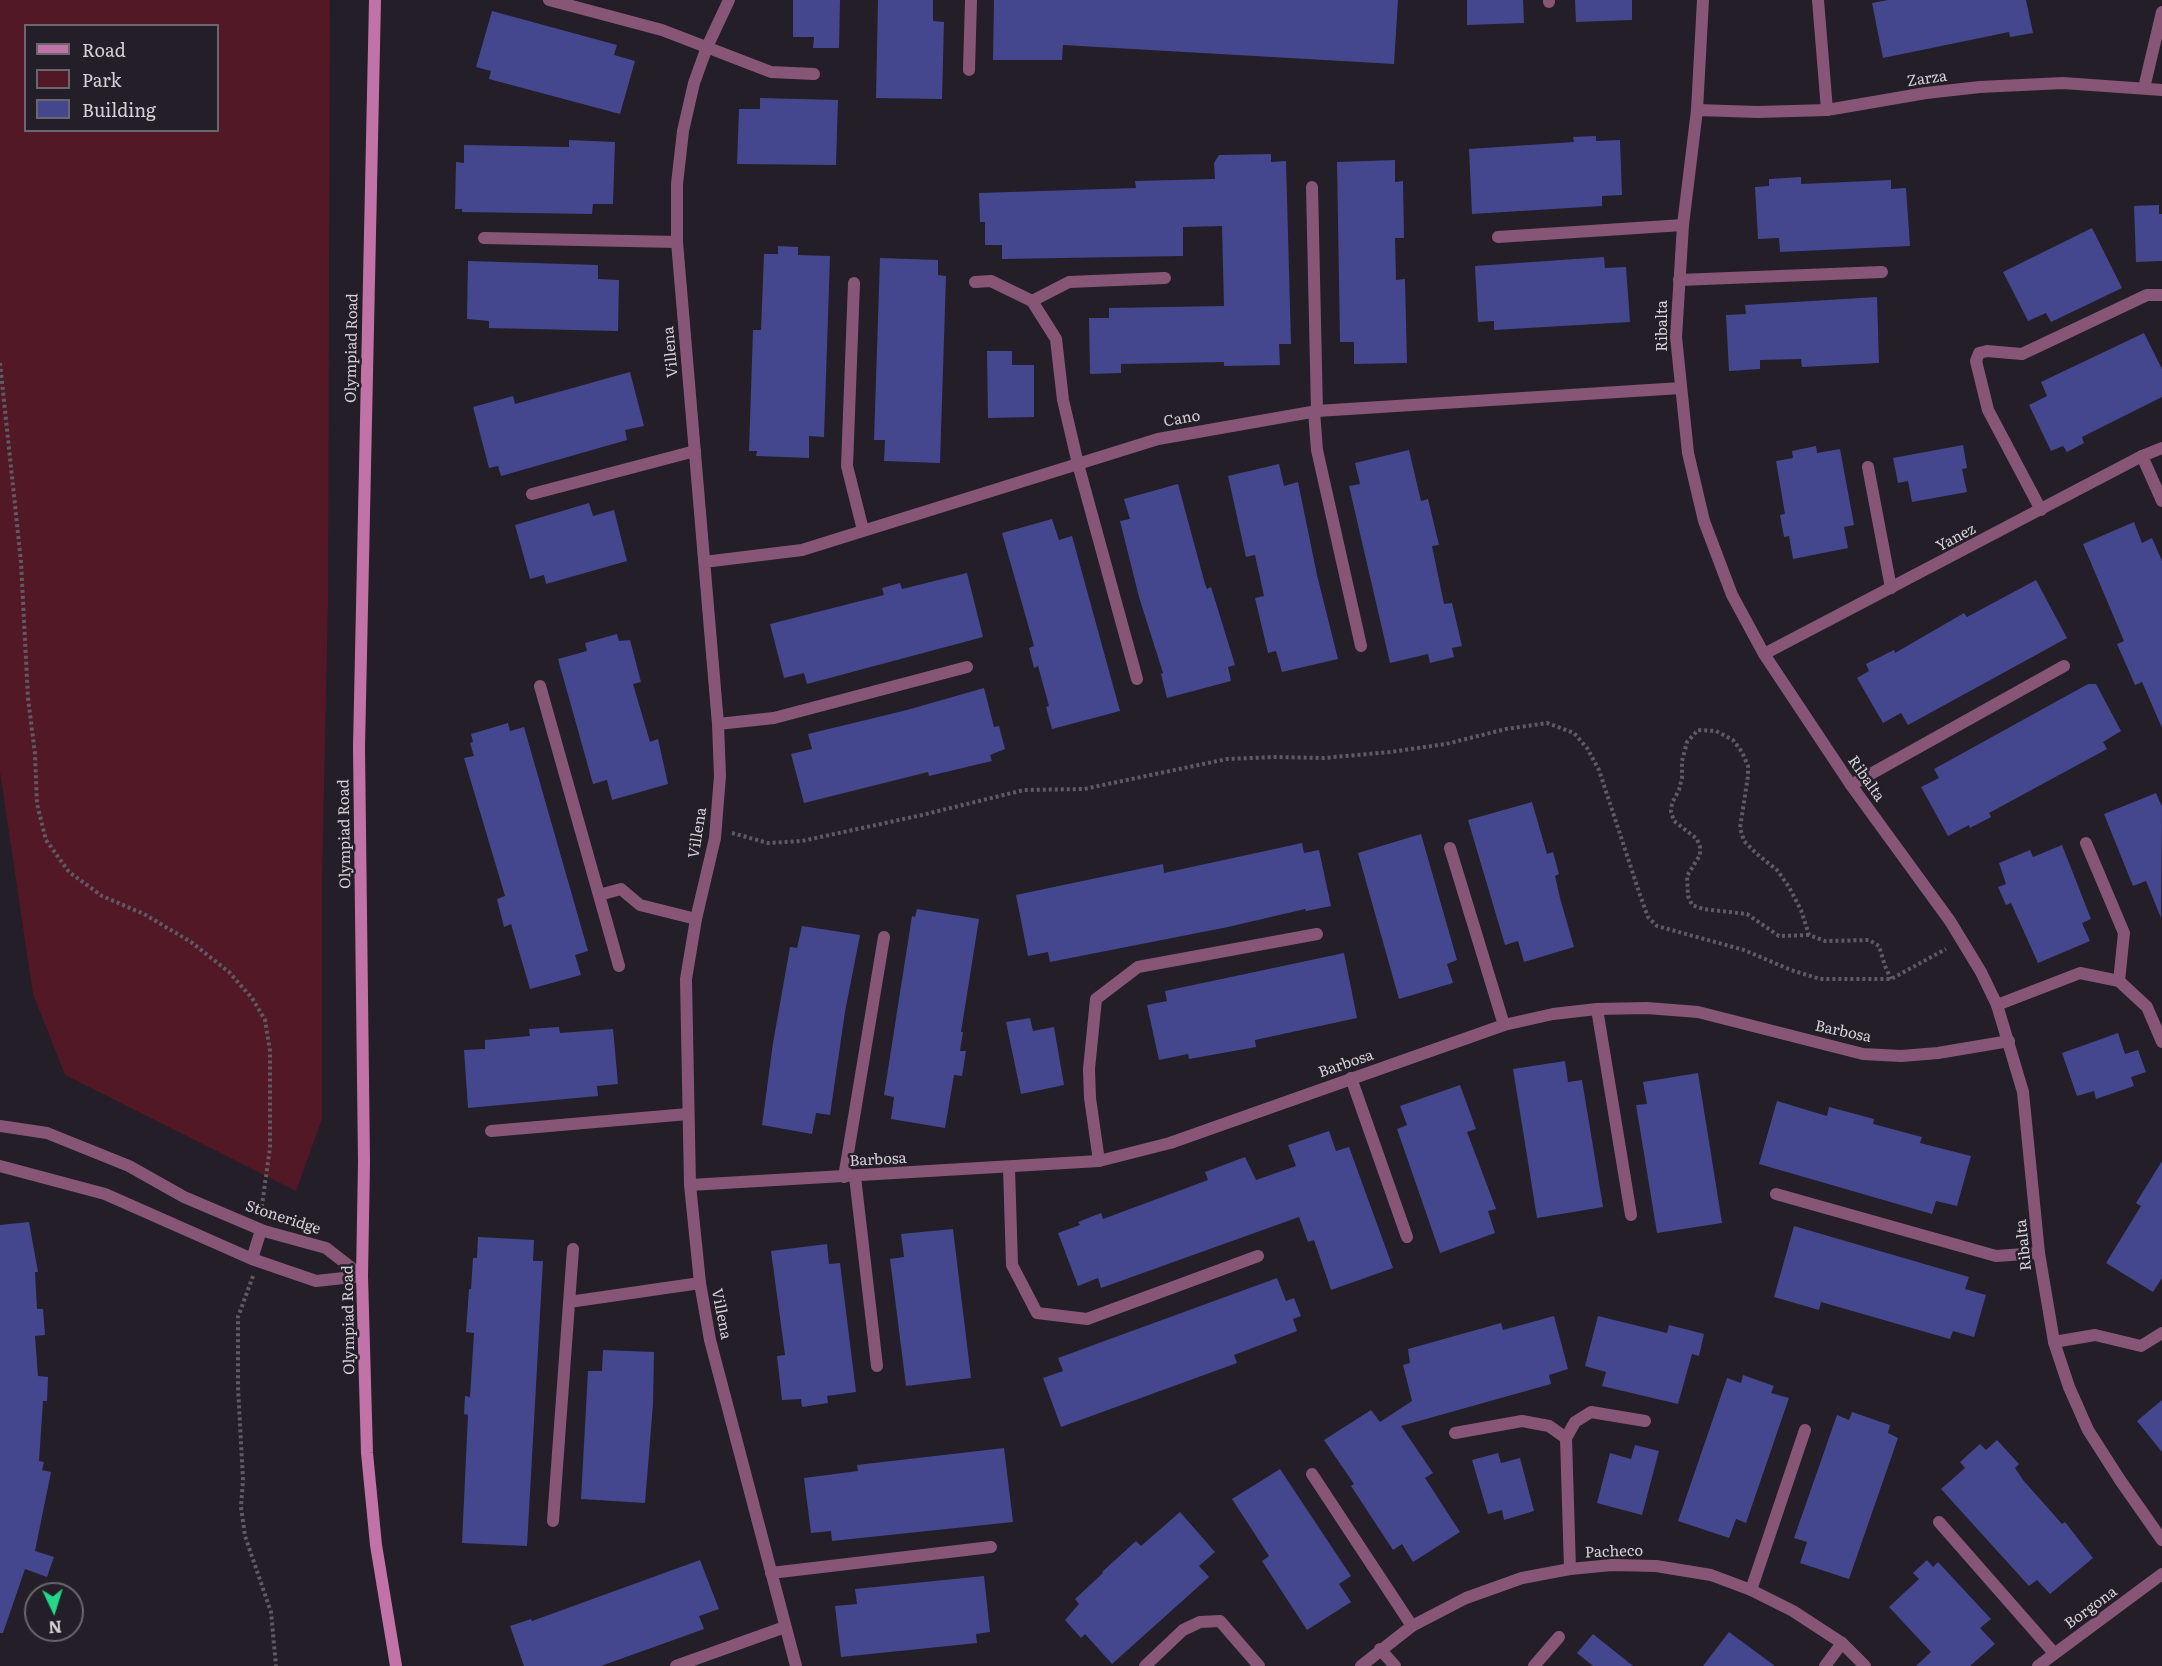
<!DOCTYPE html>
<html>
<head>
<meta charset="utf-8">
<style>
	body { margin:0 }
	#map { position:relative; width:2162px; height:1666px; overflow:hidden; background:#231e27; font-family:Literata,serif }
	canvas { display:block }
	.legend { position:absolute; left:24px; top:24px; width:195px; height:108px; box-sizing:border-box; background:#231e27; border:2px solid #6a666d; margin:0; padding:8px 10px; list-style:none; font-size:18px; color:#d4d1d6 }
	.legend li { display:flex; align-items:center; gap:12px; height:30px }
	.legend b { width:30px; border:2px solid #6a666d }
	.north { position:absolute; left:24px; top:1582px; width:60px; height:60px; box-sizing:border-box; background:#231e27; border:2px solid #6a666d; border-radius:50%; rotate:176deg; font-size:16px; font-weight:700; line-height:24px; text-align:center; color:#d4d1d6 }
	.north::after { content:''; display:block; margin:auto; width:21px; height:27px; background:#23d886; clip-path:polygon(50% 0,100% 100%,50% 72%,0 100%) }
</style>
</head>
<body>
<div id="map">
<canvas width="2162" height="1666"></canvas>
<ul class="legend">
<li><b style="height:8px;background:#c173a8"></b>Road</li>
<li><b style="height:16px;background:#531825"></b>Park</li>
<li><b style="height:16px;background:#44478e"></b>Building</li>
</ul>
<div class="north">N</div>
</div>
<script>
const ctx = document.querySelector('canvas').getContext('2d');
ctx.lineJoin = 'round';
function fill(path, color) { ctx.fillStyle = color; ctx.fill(path, 'evenodd'); }
const toPath = rows => new Path2D(rows.map(r => 'M' + r).join(''));
function stroke(path, color, width, dash) { ctx.strokeStyle = color; ctx.lineWidth = width; ctx.lineCap = dash ? 'butt' : 'round'; ctx.setLineDash(dash || []); ctx.stroke(path); }
function write(font, color, halo, rows, align = 'center') {
  ctx.font = font + ' Literata,serif'; ctx.lineWidth = 5; ctx.setLineDash([]); ctx.textBaseline = 'middle'; ctx.strokeStyle = halo; ctx.fillStyle = color; for (const [text, x, y, turn = 0] of rows) {
    ctx.save(); ctx.translate(x, y); ctx.rotate((+turn || 0) * Math.PI / 180); ctx.textAlign = isNaN(turn) ? turn : align; if (halo) ctx.strokeText(text, 0, 0); ctx.fillText(text, 0, 0); ctx.restore();
  }
}
const green = toPath([
	[0,0,330,0,328,602,322,877,322,1119,296,1191,65,1075,33,994,0,772],
	[26,26,218,26,218,130,26,130]
]);
const building = toPath([
	[793,0,840,0,839,48,813,48,814,37,793,37],
	[878,0,933,0,933,21,944,22,942,99,876,98],
	[994,0,1398,0,1394,64,1063,45,1062,60,993,60],
	[1467,0,1523,0,1524,23,1467,25],
	[1575,0,1632,0,1632,20,1576,22],
	[1888,0,2026,0,2033,33,2010,37,2009,32,1883,58,1872,3],
	[492,11,617,45,614,55,635,61,620,114,489,79,491,71,476,67],
	[760,98,838,100,836,165,737,164,739,109,760,109],
	[1596,136,1596,141,1620,140,1622,195,1602,196,1602,206,1472,214,1469,149,1574,142,1573,137],
	[569,140,615,142,613,204,593,204,592,214,462,212,462,209,455,209,456,162,464,163,464,145,569,147],
	[1271,154,1271,162,1286,161,1291,344,1279,344,1280,365,1224,366,1224,362,1121,364,1121,373,1090,374,1089,318,1109,318,1109,308,1224,306,1222,226,1183,227,1183,256,1002,259,1002,245,985,245,985,222,980,222,979,193,1136,188,1135,181,1215,179,1214,163,1219,155],
	[1395,160,1395,182,1403,181,1404,238,1395,238,1396,280,1405,279,1407,363,1354,364,1354,342,1340,342,1337,162],
	[1801,177,1801,184,1891,180,1891,189,1906,188,1910,246,1780,252,1779,238,1758,239,1755,187,1769,186,1769,179],
	[2159,205,2159,214,2162,214,2162,261,2136,262,2134,206],
	[2092,228,2122,288,2051,322,2046,313,2028,321,2003,272],
	[778,246,798,247,798,255,830,256,824,437,809,436,809,458,756,456,757,451,749,451,753,330,761,330,764,254,778,254],
	[1604,257,1605,268,1626,267,1630,322,1494,330,1494,321,1478,322,1475,266],
	[880,258,938,260,938,275,946,276,940,463,884,461,885,440,874,440],
	[468,261,598,265,598,279,619,280,618,331,489,328,489,321,467,319],
	[1877,297,1879,363,1802,367,1801,359,1760,360,1760,369,1729,371,1726,315,1746,314,1745,305],
	[2144,333,2162,369,2162,397,2082,437,2084,443,2067,452,2063,446,2051,451,2029,405,2047,396,2041,382],
	[987,351,1012,351,1012,365,1034,365,1034,417,988,418],
	[630,372,644,426,625,430,627,440,501,476,498,466,489,468,473,407,513,396,515,404],
	[1963,445,1967,468,1962,469,1967,492,1912,502,1908,481,1898,483,1893,458],
	[1816,446,1817,453,1840,449,1854,525,1844,527,1848,548,1793,559,1789,536,1784,537,1780,515,1785,514,1776,461,1793,458,1792,451],
	[1409,450,1421,501,1428,499,1439,545,1432,546,1444,604,1452,603,1462,646,1452,648,1454,657,1430,663,1428,654,1390,663,1349,486,1360,484,1355,463],
	[1279,464,1284,486,1298,482,1317,575,1338,659,1282,672,1276,651,1268,653,1255,598,1264,596,1255,555,1246,557,1228,476],
	[1178,484,1205,584,1207,589,1211,587,1235,665,1228,667,1231,681,1167,698,1161,674,1163,673,1139,597,1120,521,1130,519,1124,499],
	[589,503,593,516,614,510,627,561,546,584,544,575,530,579,515,525],
	[1052,519,1059,540,1072,536,1120,711,1052,729,1046,707,1049,706,1038,666,1034,668,1029,648,1034,646,1002,533],
	[2134,522,2142,543,2152,538,2162,561,2162,728,2142,682,2135,685,2117,644,2124,641,2083,544],
	[967,573,983,637,807,684,804,673,784,678,770,624,884,595,882,588,900,583,902,589],
	[2036,580,2067,638,1908,725,1901,713,1883,723,1857,678,1869,671,1866,664,1894,650,1895,653,1964,613,1967,617],
	[617,634,619,641,630,640,641,682,633,684,650,742,658,739,668,784,612,800,607,780,593,784,558,659,587,651,585,643],
	[2088,684,2096,684,2121,731,2103,742,2107,749,1989,813,1991,817,1970,828,1969,825,1948,836,1921,787,1939,778,1934,769],
	[984,688,994,727,999,726,1005,749,990,755,992,761,929,776,928,772,804,803,791,754,812,749,808,734,907,710],
	[508,723,510,731,524,727,588,951,575,955,581,975,530,989,511,924,504,927,497,899,505,896,464,758,474,756,470,743,473,742,471,734],
	[2156,793,2162,807,2161,918,2146,881,2133,886,2104,814],
	[1532,802,1547,854,1553,852,1559,874,1555,876,1560,898,1574,947,1524,962,1518,941,1505,945,1468,820],
	[1421,834,1457,960,1447,964,1453,983,1399,999,1358,853],
	[1302,843,1304,853,1319,850,1331,906,1306,911,1305,909,1228,927,1050,962,1048,952,1028,956,1016,895,1163,864,1164,873],
	[2062,845,2091,919,2082,923,2090,941,2038,963,2011,903,2006,905,1998,887,2006,884,1999,863,2030,850,2033,857],
	[917,909,979,919,961,1032,963,1032,960,1051,966,1051,962,1076,954,1075,945,1128,891,1119,894,1097,884,1095,912,916,915,917],
	[802,926,860,935,845,1012,830,1115,816,1113,812,1134,762,1125,773,1043,790,947,797,948],
	[1344,953,1357,1018,1255,1040,1256,1047,1189,1059,1188,1054,1159,1060,1147,1005,1167,1001,1165,991],
	[1030,1018,1033,1031,1054,1027,1064,1085,1021,1094,1006,1022],
	[559,1027,560,1033,613,1029,618,1084,597,1086,598,1096,468,1108,464,1050,485,1049,485,1040,530,1036,529,1029],
	[2118,1033,2125,1054,2138,1050,2146,1072,2131,1077,2134,1086,2096,1099,2094,1091,2077,1096,2062,1053],
	[1565,1061,1568,1082,1582,1080,1603,1207,1537,1218,1513,1069],
	[1698,1073,1722,1223,1657,1233,1636,1105,1647,1104,1643,1082],
	[1460,1085,1476,1129,1467,1132,1496,1209,1488,1211,1495,1233,1440,1253,1397,1129,1407,1125,1400,1106],
	[1777,1101,1827,1116,1829,1107,1874,1119,1873,1124,1922,1137,1920,1143,1971,1156,1957,1206,1936,1201,1932,1214,1759,1164],
	[1329,1131,1336,1151,1349,1147,1393,1268,1331,1290,1314,1240,1308,1242,1299,1217,1101,1288,1098,1278,1078,1286,1058,1233,1080,1225,1078,1222,1101,1213,1103,1219,1208,1180,1205,1172,1245,1157,1256,1180,1296,1166,1288,1145],
	[2162,1161,2162,1278,2153,1292,2106,1263,2141,1206,2136,1203],
	[29,1222,38,1272,35,1272,37,1309,43,1309,45,1335,35,1336,38,1376,48,1377,47,1401,43,1401,39,1461,44,1462,42,1470,51,1472,35,1551,54,1557,47,1577,25,1569,3,1633,0,1633,0,1225],
	[1794,1226,1969,1277,1965,1289,1986,1295,1974,1337,1953,1331,1950,1339,1821,1302,1819,1310,1774,1297],
	[953,1229,971,1378,906,1386,890,1259,904,1257,901,1234],
	[478,1237,534,1240,533,1261,543,1261,527,1546,462,1543,468,1415,464,1414,465,1396,470,1397,474,1333,466,1332,469,1289,471,1289,473,1258,477,1258],
	[827,1244,829,1264,840,1263,856,1392,827,1396,828,1403,802,1407,801,1399,782,1400,777,1356,785,1355,771,1251],
	[1277,1278,1286,1301,1294,1298,1301,1316,1293,1319,1297,1331,1234,1355,1237,1363,1061,1427,1043,1378,1063,1371,1058,1358],
	[1554,1316,1568,1369,1549,1375,1551,1384,1401,1426,1433,1473,1425,1478,1460,1532,1413,1562,1402,1544,1393,1550,1351,1486,1354,1484,1324,1440,1371,1410,1380,1422,1412,1401,1403,1365,1410,1363,1408,1349,1501,1323,1503,1330],
	[1598,1316,1667,1333,1669,1325,1704,1334,1699,1356,1692,1354,1678,1404,1602,1386,1606,1372,1585,1366],
	[603,1350,654,1352,653,1404,645,1503,581,1499,588,1371,602,1371],
	[1743,1375,1774,1386,1771,1393,1789,1398,1746,1523,1736,1519,1729,1538,1678,1521,1727,1378,1741,1383],
	[2162,1400,2162,1452,2137,1421],
	[1852,1412,1890,1425,1888,1433,1898,1438,1849,1579,1800,1563,1807,1542,1794,1538,1837,1415,1849,1420],
	[1997,1440,2019,1464,2015,1468,2023,1480,2062,1524,2065,1522,2093,1558,2050,1594,2037,1580,2029,1586,1941,1489,1965,1468,1960,1462,1980,1444,1986,1450],
	[1635,1445,1659,1451,1642,1515,1597,1503,1610,1453,1631,1459],
	[1004,1448,1013,1522,832,1541,831,1531,811,1533,804,1478,858,1471,857,1465],
	[1498,1453,1501,1463,1520,1458,1534,1511,1504,1520,1502,1510,1488,1514,1472,1460],
	[1280,1469,1351,1576,1339,1584,1351,1602,1307,1630,1262,1561,1269,1556,1232,1499],
	[1180,1512,1215,1552,1199,1566,1209,1577,1112,1664,1085,1634,1081,1638,1065,1620,1079,1604,1075,1599,1103,1573,1102,1572,1136,1541,1141,1546],
	[700,1560,719,1609,699,1616,704,1629,601,1666,524,1666,510,1626,531,1619,532,1621],
	[1927,1560,1933,1567,1938,1562,1991,1619,1980,1628,1995,1644,1970,1666,1916,1666,1931,1652,1889,1607,1919,1579,1913,1573],
	[984,1576,990,1632,976,1634,977,1643,841,1657,835,1606,857,1604,855,1589],
	[1729,1632,1775,1666,1703,1666],
	[1593,1634,1633,1666,1593,1666,1577,1653]
]);
const path = toPath([
	[0,363,21,562,28,698,35,754,37,804,46,840,69,872,102,896,144,914,191,942,229,972,252,998,265,1020,270,1051,270,1148,261,1212],
	[732,833,768,843,802,841,922,815,1024,790,1084,789,1227,759,1274,757,1324,758,1390,752,1446,744,1506,729,1547,723,1574,733,1587,748,1599,770,1640,895,1648,917,1657,926,1744,950,1791,970,1820,979,1891,979,1946,949],
	[1809,935,1779,936,1747,914,1703,909,1692,905,1688,896,1687,876,1700,855,1700,847,1697,839,1674,821,1671,812,1672,803,1679,790,1682,778,1682,761,1687,742,1698,730,1716,731,1733,740,1742,752,1748,766,1748,776,1740,828,1744,841,1757,854,1777,870,1789,887,1801,910,1809,935,1825,941,1869,940,1879,946,1885,966,1891,979],
	[253,1276,238,1317,238,1387,243,1480,241,1507,245,1536,271,1612,276,1666]
]);
const service = toPath([
	[549,0,662,30,771,72,814,74],
	[1549,0,1549,2],
	[1818,0,1827,110],
	[969,70,971,0],
	[2144,88,2162,12],
	[1312,187,1317,411],
	[1498,237,1683,225],
	[484,238,677,242],
	[1679,280,1882,272],
	[975,282,991,281,1032,301,1069,282,1165,278],
	[854,283,847,466,863,530],
	[1032,301,1056,339,1063,400,1078,464,1137,679],
	[1314,411,1317,450,1361,646],
	[2142,456,2162,501],
	[1868,467,1891,588],
	[532,494,695,451],
	[2041,510,1988,410,1976,361,1979,353,1987,351,2022,354,2147,295,2162,295],
	[540,686,619,966],
	[718,724,774,718,967,667],
	[1851,785,2064,666],
	[2086,843,2124,933,2119,981,2147,1007,2162,1042],
	[1450,848,1504,1025],
	[599,895,621,889,640,905,696,919],
	[1997,1005,2080,973,2119,981],
	[1597,1009,1631,1215],
	[1351,1078,1407,1237],
	[491,1131,688,1114],
	[1099,1161,1090,1098,1089,1069,1096,999,1138,967,1317,934],
	[1009,1168,1012,1265,1037,1313,1087,1319,1258,1256],
	[844,1177,884,937],
	[855,1177,877,1366],
	[1776,1194,1996,1256,2039,1253],
	[569,1302,700,1283],
	[2054,1342,2095,1335,2141,1346,2162,1333],
	[1455,1433,1522,1421,1549,1426,1566,1438,1575,1422,1591,1412,1645,1421],
	[1566,1438,1570,1569],
	[1312,1474,1412,1626],
	[553,1521,573,1249],
	[1939,1522,2054,1653],
	[771,1573,991,1547],
	[1751,1590,1805,1430],
	[1380,1649,1395,1666],
	[676,1666,785,1627],
	[1145,1666,1183,1630,1200,1622,1220,1621,1259,1666],
	[1534,1666,1559,1637],
	[1825,1666,1842,1643]
]);
const minor = toPath([
	[729,0,707,47,694,83,683,131,677,184,677,242,718,724,720,776,715,838,696,919,686,979,690,1185,700,1283,710,1340,796,1666],
	[1697,110,1758,112,1827,110,1926,93,1980,87,2063,83,2162,90],
	[704,562,802,550,1158,439,1317,411,1681,388],
	[1764,654,2142,456,2162,448],
	[0,1126,47,1133,129,1166,184,1197,264,1231,326,1248,362,1276],
	[0,1166,105,1194,252,1259,316,1281,362,1276],
	[690,1185,1099,1161,1170,1143,1504,1025,1553,1014,1597,1009,1647,1008,1698,1012,1863,1054,1901,1056,1938,1053,2009,1041],
	[252,1259,261,1230],
	[1361,1666,1412,1626,1466,1598,1522,1578,1570,1569,1612,1565,1656,1566,1711,1575,1751,1590,1793,1611,1842,1643,1865,1666]
]);
const tertiary = toPath([
	[1703,0,1697,110,1683,225,1676,337,1688,453,1704,521,1732,595,1764,654,1851,785,1950,921,1981,972,1997,1005,2023,1092,2039,1253,2054,1342,2069,1387,2088,1430,2120,1480,2162,1540],
	[2038,1666,2162,1574]
]);
const secondary = toPath([
	[375,0,359,747,364,1162,362,1276,367,1453,376,1545,396,1666]
]);
const streetNames = [
	["Zarza",1927,79,-8],
	["Ribalta",1663,326,-90],
	["Olympiad Road",352,348,-89],
	["Villena",671,352,-95],
	["Cano",1182,419,-10],
	["Yanez",1956,538,-28],
	["Ribalta",1866,779,55],
	["Villena",698,833,-81],
	["Olympiad Road",345,834,-91],
	["Barbosa",1843,1032,12],
	["Barbosa",1346,1064,-19],
	["Barbosa",878,1160,-3],
	["Stoneridge",283,1218,18],
	["Ribalta",2024,1245,-96],
	["Villena",721,1314,79],
	["Olympiad Road",349,1320,-91],
	["Pacheco",1614,1552,-2],
	["Borgona",2091,1608,-36]
];
fill(green, '#531825');
fill(building, '#44478e');
stroke(path, '#5f5b63', 4, [3, 3]);
stroke(service, '#875677', 12);
stroke(minor, '#875677', 12);
stroke(tertiary, '#875677', 12);
stroke(secondary, '#c173a8', 12);
write('15px', '#d4d1d6', '#231e27', streetNames);
</script>
</body>
</html>
